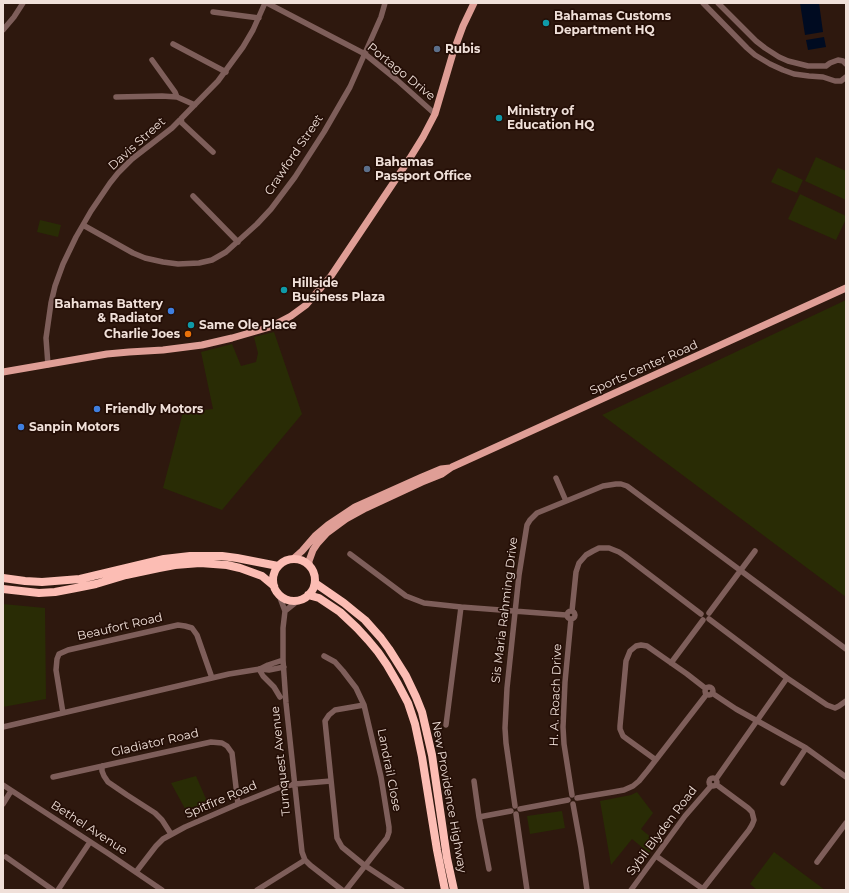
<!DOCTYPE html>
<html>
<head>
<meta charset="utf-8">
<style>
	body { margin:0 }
	#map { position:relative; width:849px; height:893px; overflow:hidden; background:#2e180e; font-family:Montserrat,sans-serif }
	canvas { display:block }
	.frame { position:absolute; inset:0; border:4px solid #f0e0d9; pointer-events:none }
</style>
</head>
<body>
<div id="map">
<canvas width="849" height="893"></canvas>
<div class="frame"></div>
</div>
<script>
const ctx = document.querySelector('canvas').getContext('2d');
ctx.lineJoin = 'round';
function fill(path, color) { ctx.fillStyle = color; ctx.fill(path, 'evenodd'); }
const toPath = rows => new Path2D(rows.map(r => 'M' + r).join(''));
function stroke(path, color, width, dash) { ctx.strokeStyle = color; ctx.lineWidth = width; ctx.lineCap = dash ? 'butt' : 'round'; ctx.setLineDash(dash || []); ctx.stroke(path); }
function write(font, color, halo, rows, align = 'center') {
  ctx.font = font + ' Montserrat,sans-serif'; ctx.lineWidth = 3.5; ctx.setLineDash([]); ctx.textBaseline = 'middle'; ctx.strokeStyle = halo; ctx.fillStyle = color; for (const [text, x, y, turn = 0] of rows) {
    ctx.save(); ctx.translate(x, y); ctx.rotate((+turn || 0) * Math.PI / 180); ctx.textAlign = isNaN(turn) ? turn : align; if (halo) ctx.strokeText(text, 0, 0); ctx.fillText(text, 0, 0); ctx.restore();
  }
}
const green = toPath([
	[816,157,846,171,846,200,805,181],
	[778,168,803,180,797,193,771,182],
	[800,194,846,216,846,219,836,240,788,219],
	[40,220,61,225,58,237,37,232],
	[846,300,846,597,602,415],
	[274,332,302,414,222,510,163,488,183,412,213,409,201,352,232,344,241,366,256,362,258,353,254,337],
	[3,604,45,608,46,699,3,707],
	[196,776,210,808,189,816,171,783],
	[637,792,653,813,641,829,658,843,649,853,632,839,611,865,600,801,631,795],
	[562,811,565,828,530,834,527,816],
	[774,852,825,890,757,890,750,884]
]);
const water = toPath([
	[800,3,819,3,823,32,805,35],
	[824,37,826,47,808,50,806,40]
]);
const minor = toPath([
	[267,3,365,54,397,80,435,114],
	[703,3,747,48,755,55,770,64,783,70,794,74,809,76,823,77,835,81,841,81,846,77],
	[718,3,756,41,765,48,779,57,788,61,808,66,826,66,830,63,838,60,843,61,846,64],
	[213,12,259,18],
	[3,30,14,17,23,3],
	[173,44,226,72],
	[152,60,175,92,177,97],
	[116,97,162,96,177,97,195,105],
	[181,119,182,123,213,152],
	[193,196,238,242],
	[83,225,133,253,145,258,163,262,178,264,199,263,212,260,226,252,257,224,271,209,295,177,324,132,350,87,381,17,385,3],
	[48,365,46,338,51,303,55,286,63,264,76,237,91,211,110,183,118,173,132,159,172,128,218,81,243,47,253,30,265,3],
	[556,478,566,501],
	[350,554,406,596,424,603,461,607,566,615],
	[279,595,285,611,283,628,283,660,286,703,302,852,305,860,310,865,342,890],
	'567 615a4 4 0 1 1 8 0a4 4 0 1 1-8 0Z',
	[285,611,295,603,300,600],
	[572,611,576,572,579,563,586,555,593,551,599,548,609,548,619,552,625,556,701,614],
	[709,613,755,551],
	[571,619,565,682,563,727,564,744,572,795],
	[709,619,787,678,827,705,835,708,839,706,846,701],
	[324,656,335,662,343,671,356,688,364,705,381,777,389,827,389,832,387,838,346,890],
	[671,663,703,620],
	[259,669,263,676,274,687,280,697],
	[261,669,269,670,284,667],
	'705 691a4 4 0 1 1 8 0a4 4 0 1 1-8 0Z',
	[712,693,736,709,806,748,846,777],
	[364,705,335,710,329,715,325,721,337,838,342,847,364,865,402,890],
	[63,713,56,670,57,659,59,654,68,650,178,625,185,626,192,628,197,635,212,678],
	[446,725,461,607],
	[3,727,229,674,260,669,268,665,283,660],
	[656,760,627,739,623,736,620,729,620,726,626,661,630,651,636,646,641,645,647,646,687,674,705,688],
	[102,766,102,771,104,776,108,782,127,795,155,813,162,820,171,834],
	[53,777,211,742,222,743,227,746,232,753,238,804],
	'709 782a4 4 0 1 1 8 0a4 4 0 1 1-8 0Z',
	[716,779,787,678],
	[474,781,479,817,489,869],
	[783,783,806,748],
	[3,785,109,854,162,890],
	[577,798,613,792,624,790,633,786,639,781,648,770,706,695],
	[3,804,11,791],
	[573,804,581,848,587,890],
	[515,806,506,743,505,728,507,688,519,575,526,531,527,525,530,520,537,513,603,486,616,484,621,484,627,486,846,649],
	[520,809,568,800],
	[516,814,527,890],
	[479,817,511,811],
	[656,856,703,889],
	[6,857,53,890],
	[817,862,846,823],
	[136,872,156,846,163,839,185,827,238,804,278,788,295,784,331,781],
	[58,890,90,842],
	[257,890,305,860],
	[631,890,685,816,711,786],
	[702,890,749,830,752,825,754,820,752,812,748,808,717,785]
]);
const major = toPath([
	[3,372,107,354,129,352,163,350,202,345,232,338,270,327,291,316,306,305,331,276,410,158,423,137,435,114,453,53,463,26,474,3],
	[293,559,302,551,315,536,328,525,355,507,422,477,441,469,450,468],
	[309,565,309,561,313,550,317,544,327,533,346,519,366,508,422,482,442,474,452,467,846,288]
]);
const highway = toPath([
	'273 580a21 21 0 1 1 42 0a21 21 0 1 1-42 0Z',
	[3,578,25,581,42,582,80,579,164,559,190,556,222,556,237,558,278,566],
	[315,583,344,603,355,612,365,620,381,638,389,649,406,676,416,697,422,712,432,755,447,858,454,890],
	[3,589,39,593,55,592,76,588,96,584,126,575,159,568,175,565,200,563,227,565,240,568,262,576,274,586],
	[308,595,319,598,340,612,357,628,368,640,378,652,387,665,398,684,408,703,415,724,422,757,437,850,445,890]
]);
const markers = [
	[546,23,4,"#0f9aa8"],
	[437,49,4,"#5c6f8a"],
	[499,118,4,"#0f9aa8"],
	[367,169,4,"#5c6f8a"],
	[284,290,4,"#0f9aa8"],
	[171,311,4,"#3f7fe0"],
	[191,325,4,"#0f9aa8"],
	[188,334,4,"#e8710a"],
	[97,409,4,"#3f7fe0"],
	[21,427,4,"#3f7fe0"]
];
const poiNames = [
	["Bahamas Customs",554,16],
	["Department HQ",554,30],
	["Rubis",445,49],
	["Ministry of",507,111],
	["Education HQ",507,125],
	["Bahamas",375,162],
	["Passport Office",375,176],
	["Hillside",292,283],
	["Business Plaza",292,297],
	["Bahamas Battery",163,304,"right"],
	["& Radiator",163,318,"right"],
	["Same Ole Place",199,325],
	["Charlie Joes",180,334,"right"],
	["Friendly Motors",105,409],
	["Sanpin Motors",29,427]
];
const streetNames = [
	["Portago Drive",401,72,39],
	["Davis Street",137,144,-42],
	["Crawford Street",294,155,-56],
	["Sports Center Road",644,368,-24],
	["Sis Maria Rahming Drive",505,610,-83],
	["Beaufort Road",120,627,-13],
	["H. A. Roach Drive",556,695,-88],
	["Gladiator Road",155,743,-13],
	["Turnquest Avenue",281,761,-96],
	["Landrail Close",389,770,79],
	["New Providence Highway",449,797,80],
	["Spitfire Road",221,800,-23],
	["Bethel Avenue",89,828,33],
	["Sybil Blyden Road",662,831,-53]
];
fill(green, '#292c05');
fill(water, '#000b21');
stroke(minor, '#7e5e5a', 5.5);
stroke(major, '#df9e96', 7);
stroke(highway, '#fcbdb4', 8);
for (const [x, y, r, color] of markers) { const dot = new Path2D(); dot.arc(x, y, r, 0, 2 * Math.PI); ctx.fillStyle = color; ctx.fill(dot); stroke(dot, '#240e06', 1.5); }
write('bold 12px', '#f0e0d9', '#240e06', poiNames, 'left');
write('12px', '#f0e0d9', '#240e06', streetNames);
</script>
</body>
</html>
